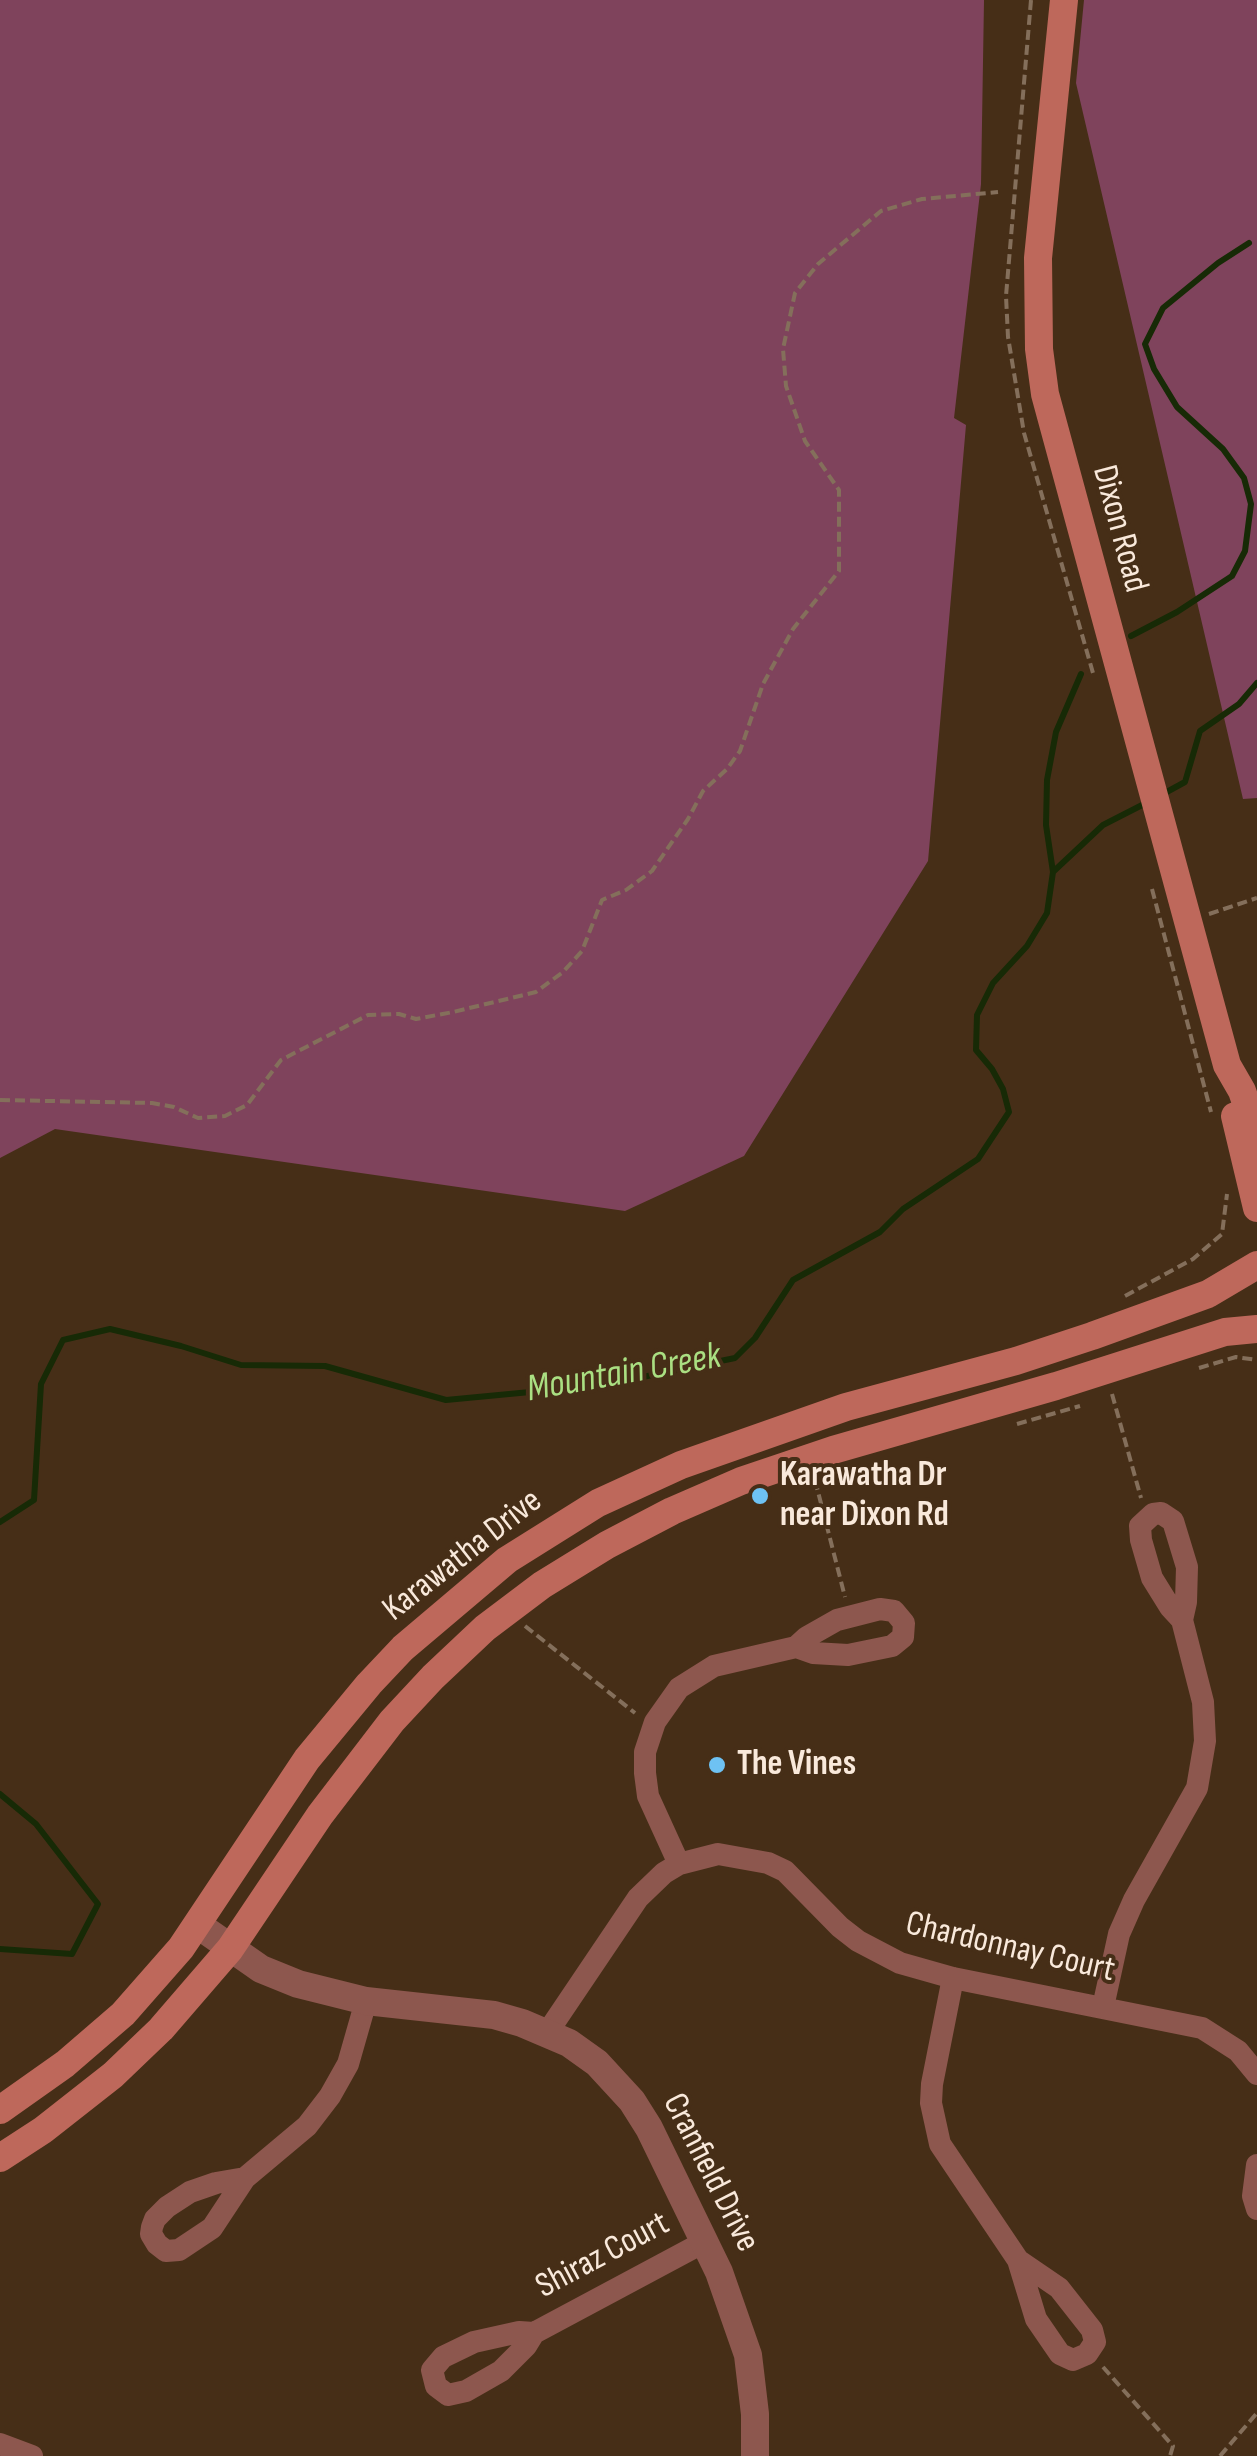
<!DOCTYPE html>
<html>
<head>
<meta charset="utf-8">
<style>
	body { margin:0 }
	canvas { display:block; background:#462e17 }
</style>
</head>
<body>
<canvas width="1257" height="2456"></canvas>
<script>
const ctx = document.querySelector('canvas').getContext('2d');
ctx.lineJoin = 'round';
function fill(path, color) { ctx.fillStyle = color; ctx.fill(path, 'evenodd'); }
const toPath = rows => new Path2D(rows.map(r => 'M' + r).join(''));
function stroke(path, color, width, dash) { ctx.strokeStyle = color; ctx.lineWidth = width; ctx.lineCap = dash ? 'butt' : 'round'; ctx.setLineDash(dash || []); ctx.stroke(path); }
function write(font, color, halo, rows, align = 'center') {
  ctx.font = font + ' "Sofia Sans Condensed",sans-serif'; ctx.lineWidth = 8; ctx.setLineDash([]); ctx.textBaseline = 'middle'; ctx.strokeStyle = halo; ctx.fillStyle = color; for (const [text, x, y, turn = 0] of rows) {
    ctx.save(); ctx.translate(x, y); ctx.rotate((+turn || 0) * Math.PI / 180); ctx.textAlign = isNaN(turn) ? turn : align; if (halo) ctx.strokeText(text, 0, 0); ctx.fillText(text, 0, 0); ctx.restore();
  }
}
const green = toPath([
	[0,0,984,0,981,184,954,418,966,425,928,861,744,1156,625,1211,55,1129,0,1158],
	[1084,0,1257,0,1257,798,1243,799,1076,83]
]);
const stream = toPath([
	[1131,636,1177,612,1232,576,1245,551,1251,504,1244,478,1223,449,1177,407,1154,369,1145,344,1163,308,1218,263,1249,243],
	[1163,794,1185,782,1200,731,1239,704,1257,683],
	[1054,871,1103,825,1148,802],
	[0,1522,34,1500,41,1384,63,1340,110,1329,181,1346,241,1365,325,1366,446,1400,604,1385,735,1358,755,1338,793,1280,880,1232,903,1209,978,1159,1009,1112,1003,1089,992,1069,976,1050,977,1015,993,983,1027,946,1047,913,1053,872,1046,825,1047,780,1056,732,1081,674],
	[0,1794,36,1824,98,1904,72,1954,0,1949]
]);
const path = toPath([
	[1031,0,1006,296,1008,337,1024,433,1093,673],
	[1152,889,1211,1112],
	[1209,914,1257,898],
	[0,1100,152,1103,174,1107,198,1118,225,1116,247,1105,281,1060,368,1015,399,1014,416,1019,453,1012,536,992,563,972,582,951,602,900,626,890,652,871,688,819,703,791,727,769,740,751,763,684,793,629,839,571,839,490,805,441,786,386,783,349,795,293,818,264,881,211,922,199,998,192],
	[1125,1296,1193,1259,1222,1234,1227,1194],
	[1199,1368,1236,1357,1257,1360],
	[1112,1394,1141,1498],
	[1017,1424,1080,1406],
	[815,1480,845,1597],
	[525,1626,635,1713],
	[1103,2367,1173,2446,1170,2456],
	[1220,2456,1257,2413]
]);
const minor = toPath([
	[679,1864,648,1796,645,1773,645,1752,655,1722,679,1688,714,1666,796,1647,813,1653,848,1655,892,1646,903,1637,904,1623,894,1611,880,1609,837,1620,807,1637,796,1647],
	[953,1978,932,2084,931,2103,940,2144,1018,2260,1059,2288,1092,2330,1095,2342,1087,2354,1073,2360,1060,2354,1036,2319,1018,2260],
	[1103,2007,1119,1934,1134,1900,1197,1788,1205,1741,1203,1702,1182,1620,1186,1602,1187,1567,1173,1521,1161,1513,1153,1514,1140,1526,1141,1540,1152,1578,1170,1607,1182,1620],
	[547,2033,638,1898,664,1873,679,1864,718,1854,768,1863,785,1871,840,1927,858,1941,900,1963,953,1978,1202,2028,1238,2051,1257,2074],
	[1257,2165,1253,2196,1257,2209],
	[245,2178,216,2183,190,2192,167,2207,155,2219,152,2227,151,2234,157,2244,166,2251,179,2250,212,2228,245,2178,307,2126,330,2096,348,2064,366,2001],
	[534,2333,519,2332,474,2342,443,2357,432,2370,436,2386,448,2395,466,2391,501,2371,526,2346,534,2333,706,2241],
	[0,2444,32,2456]
]);
const tertiary = toPath([
	[198,1925,261,1969,298,1984,366,2001,494,2015,522,2023,569,2043,597,2063,632,2101,649,2128,719,2272,748,2355,755,2414,755,2456]
]);
const secondary = toPath([
	[1064,0,1038,258,1039,349,1045,394,1227,1065,1242,1091,1257,1135],
	[1235,1116,1257,1208],
	[0,2110,65,2064,123,2014,181,1948,307,1759,369,1684,403,1648,507,1560,598,1503,681,1465,846,1407,1016,1361,1092,1336,1208,1294,1257,1265],
	[0,2158,43,2130,113,2075,161,2029,230,1949,320,1815,392,1721,433,1677,485,1628,542,1585,607,1545,672,1511,741,1481,833,1450,1056,1386,1225,1332,1257,1329]
]);
const markers = [
	[760,1496,10,"#6ec2f3"],
	[717,1765,10,"#6ec2f3"]
];
const streetNames = [
	["Dixon Road",1119,529,75],
	["Karawatha Drive",463,1556,-38],
	["Chardonnay Court",1010,1948,13],
	["Cranfield Drive",710,2173,63],
	["Shiraz Court",603,2256,-28]
];
const poiNames = [
	["Karawatha Dr",780,1476],
	["near Dixon Rd",780,1516],
	["The Vines",737,1765]
];
const waterNames = [
	["Mountain Creek",624,1374,-10]
];
fill(green, '#7f435c');
stroke(stream, '#172a06', 6);
stroke(path, '#846f5b', 4, [10, 5]);
stroke(minor, '#8d574e', 22);
stroke(tertiary, '#8d574e', 28);
stroke(secondary, '#be685b', 28);
for (const [x, y, r, color] of markers) { const dot = new Path2D(); dot.arc(x, y, r, 0, 2 * Math.PI); ctx.fillStyle = color; ctx.fill(dot); stroke(dot, '#462e17', 4); }
write('35px', '#f9e9db', '#462e17', streetNames);
write('bold 35px', '#f9e9db', '#462e17', poiNames, 'left');
write('italic 38px', '#aadf82', '#462e17', waterNames);
</script>
</body>
</html>
